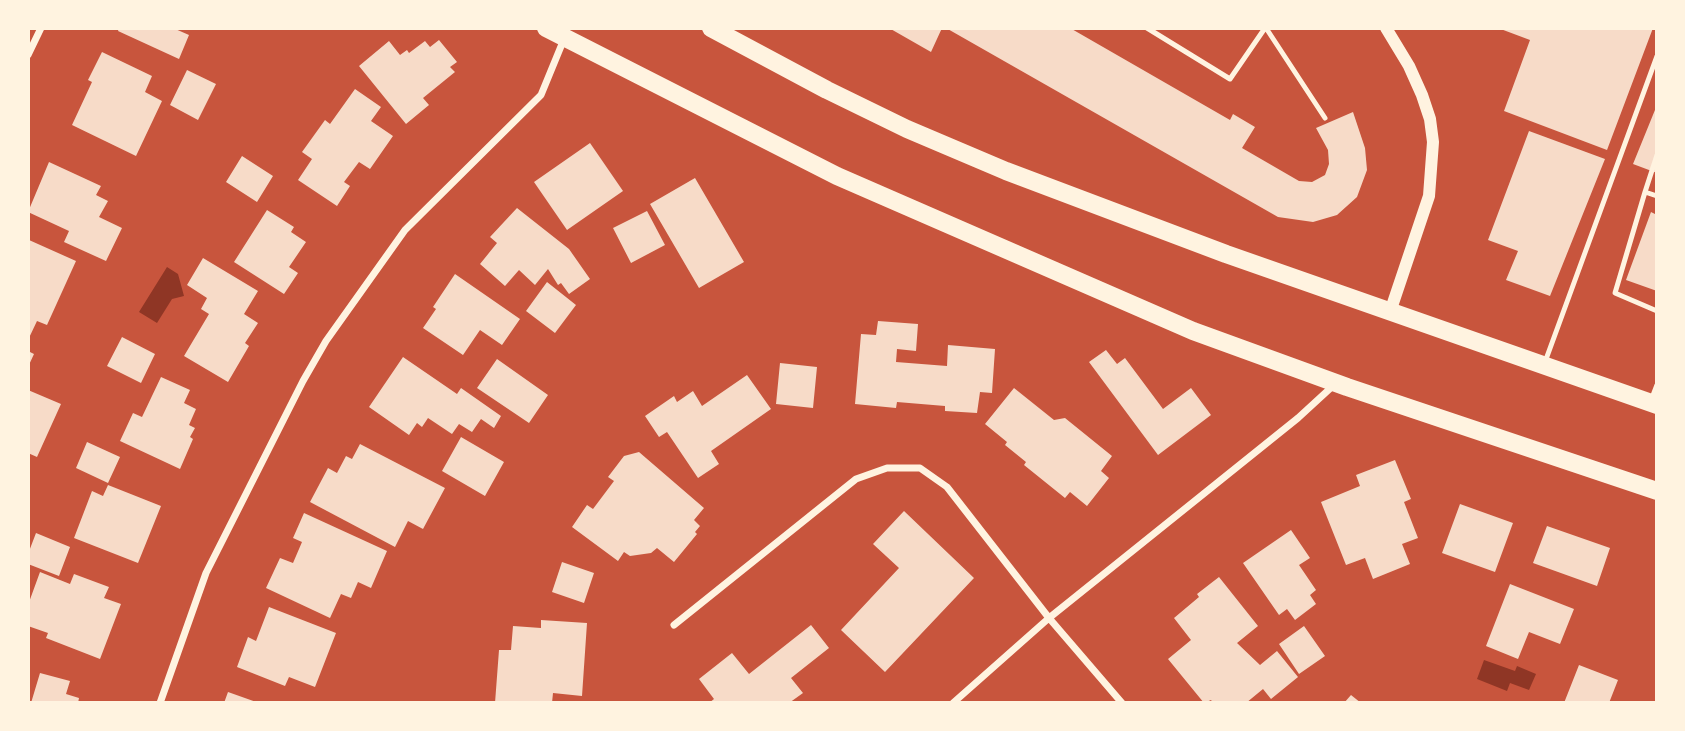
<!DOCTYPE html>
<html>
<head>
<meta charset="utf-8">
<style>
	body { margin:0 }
	#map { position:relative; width:1685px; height:731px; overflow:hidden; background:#c8553d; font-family:Georgia,serif }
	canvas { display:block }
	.frame { position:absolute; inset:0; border:30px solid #fff3e0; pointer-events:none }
</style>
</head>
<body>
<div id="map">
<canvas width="1685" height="731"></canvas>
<div class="frame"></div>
</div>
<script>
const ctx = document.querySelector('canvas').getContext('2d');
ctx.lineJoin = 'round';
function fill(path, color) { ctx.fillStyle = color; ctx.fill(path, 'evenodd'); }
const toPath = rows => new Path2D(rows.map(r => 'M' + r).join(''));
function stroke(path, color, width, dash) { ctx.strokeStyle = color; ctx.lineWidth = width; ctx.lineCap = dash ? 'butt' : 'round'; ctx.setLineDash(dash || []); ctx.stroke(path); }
const water = toPath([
	[167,267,178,274,184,296,172,299,157,323,139,312],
	[1484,660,1515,671,1517,666,1536,674,1529,690,1510,683,1507,691,1477,679]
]);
const building = toPath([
	[119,28,173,28,189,35,179,59,118,31],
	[889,28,942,28,931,52],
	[946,28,1070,28,1230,120,1233,114,1255,127,1242,148,1299,181,1312,182,1325,175,1329,164,1328,150,1316,128,1353,112,1365,148,1367,170,1357,197,1337,215,1313,222,1278,217],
	[1498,28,1653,28,1607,150,1504,111,1530,40],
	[439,40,457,62,450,67,455,72,423,98,429,105,406,124,359,66,389,41,400,55,407,50,409,53,425,41,430,47],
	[102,52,152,76,145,92,162,101,136,156,72,125,92,82,88,80],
	[187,70,216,84,198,120,170,105],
	[355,89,381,107,371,121,393,136,370,169,359,162,344,182,350,186,337,206,298,180,312,159,302,152,325,120,330,124],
	[1657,105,1657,173,1633,164],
	[1529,131,1605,159,1550,296,1506,280,1518,251,1488,240],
	[590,143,623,191,567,230,534,182],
	[242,156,273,176,257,202,226,182],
	[49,162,101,186,96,195,108,201,99,217,122,228,106,261,64,242,69,231,28,212],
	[695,178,744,262,699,288,650,204],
	[517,208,569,249,590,279,569,294,561,283,558,285,548,269,535,285,519,270,505,286,480,264,497,243,490,237],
	[267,210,294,227,291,232,306,242,289,267,298,273,284,294,234,262],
	[647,211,665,245,631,263,613,228],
	[1651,212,1657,215,1657,291,1626,280],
	[29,240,76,261,47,325,37,321,28,340],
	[203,258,258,291,244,314,258,323,245,343,249,346,228,382,184,356,209,314,201,309,207,298,187,285],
	[455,274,520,319,502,345,480,330,463,355,423,328,436,309,433,307],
	[547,282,576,305,555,333,526,311],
	[878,321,918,324,916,351,897,349,896,362,947,366,948,345,995,349,992,393,980,392,977,413,945,411,945,406,897,402,896,408,855,404,861,334,876,335],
	[122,337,155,354,141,383,107,366],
	[1106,350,1117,364,1125,358,1163,409,1191,388,1211,415,1158,455,1089,362],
	[28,351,34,354,28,367],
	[403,357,457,394,461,388,501,416,494,428,481,419,472,432,459,424,452,434,428,418,422,427,417,423,409,435,369,407],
	[497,359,548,395,529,423,477,388],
	[780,363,817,367,813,408,776,404],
	[747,375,771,409,711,451,719,464,698,478,667,432,659,437,645,416,674,396,677,402,693,391,702,406],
	[161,377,190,390,184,403,196,409,189,425,195,428,190,437,193,439,180,469,120,441,133,413,142,417],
	[1014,388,1054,420,1065,418,1112,456,1101,471,1109,478,1087,506,1070,492,1065,498,1024,465,1026,462,1005,445,1007,442,985,424],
	[28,390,61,404,37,457,28,453],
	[461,437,504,462,485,496,442,471],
	[87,442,120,457,108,483,76,468],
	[360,444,445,488,423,529,408,521,395,547,310,502,328,468,337,473,346,456,352,459],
	[639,452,704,508,694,520,700,526,695,532,697,534,674,562,657,548,651,553,630,556,624,552,618,561,572,527,587,505,593,509,614,481,608,477,624,456],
	[1395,460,1411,499,1404,502,1418,538,1402,544,1410,564,1373,579,1365,558,1346,565,1321,502,1360,486,1356,475],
	[108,485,161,506,138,563,74,538,92,491,103,496],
	[1460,504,1513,523,1495,572,1442,553],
	[904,511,974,578,885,672,841,630,899,568,873,544],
	[304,513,387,551,371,588,358,582,351,598,341,594,330,618,266,588,280,558,293,563,302,542,293,538],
	[1547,526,1610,548,1597,586,1533,563],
	[1291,530,1310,558,1299,565,1316,590,1310,595,1316,604,1295,620,1287,609,1279,615,1243,563],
	[36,533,70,547,59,576,28,564,28,554],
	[562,562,594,573,584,603,552,592],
	[40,572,70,584,74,574,109,587,104,598,121,604,100,659,46,638,48,633,28,626,28,605],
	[1219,577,1258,626,1237,643,1260,665,1277,651,1298,677,1271,699,1263,689,1246,703,1213,703,1211,700,1204,703,1168,659,1191,640,1174,618,1199,597,1197,594],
	[1510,584,1574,609,1560,644,1529,632,1518,659,1486,646],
	[269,607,336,633,315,687,289,677,285,686,237,667,248,637,256,641],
	[541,620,587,623,582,696,553,693,552,703,495,703,499,650,511,650,513,626,541,628],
	[811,625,829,648,791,678,803,693,789,703,709,703,714,699,699,679,732,653,749,674],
	[1304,626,1325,656,1299,674,1279,644],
	[1579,665,1618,680,1609,703,1564,703],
	[40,673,70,681,66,694,79,698,78,703,31,703],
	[228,692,259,703,224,703],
	[1351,695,1361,703,1344,703]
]);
const service = toPath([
	[1147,28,1230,79,1265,28],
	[1266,28,1325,118],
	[1645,192,1657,155],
	[1657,196,1645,192,1615,293,1657,311],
	[1545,362,1657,56],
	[1652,398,1657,385]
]);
const minor = toPath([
	[28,55,41,28],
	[674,625,856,479,887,468,920,468,947,487,1049,618,1122,703],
	[160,703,206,573,303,381,326,341,405,230,541,95,564,39],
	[953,703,1049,618,1298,418,1335,384]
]);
const tertiary = toPath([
	[1386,28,1409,66,1422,95,1430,119,1433,142,1429,196,1390,312]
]);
const primary = toPath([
	[546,28,837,176,1193,331,1347,387,1657,491],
	[711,28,827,90,907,129,1006,171,1226,254,1657,405]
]);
fill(water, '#8f3625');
fill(building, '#f7dbc8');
stroke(service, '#fff3e0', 5);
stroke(minor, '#fff3e0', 7);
stroke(tertiary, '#fff3e0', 12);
stroke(primary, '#fff3e0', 18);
</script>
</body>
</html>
